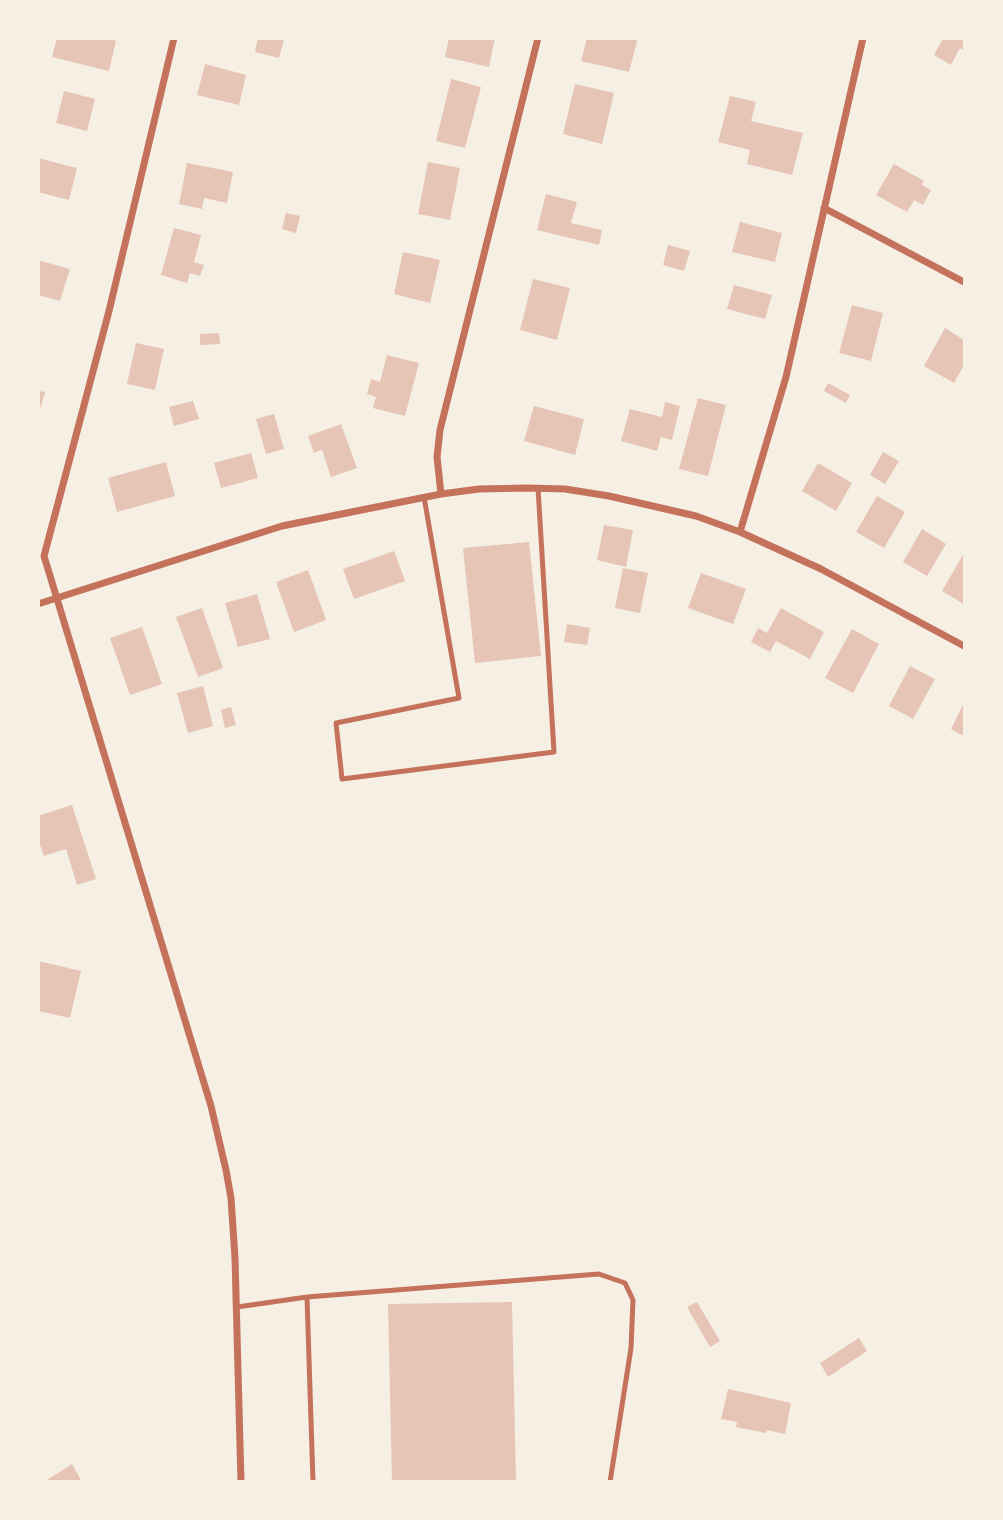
<!DOCTYPE html>
<html>
<head>
<meta charset="utf-8">
<style>
	body { margin:0 }
	#map { position:relative; width:1003px; height:1520px; overflow:hidden; background:#f6efe4; font-family:Poppins,sans-serif }
	canvas { display:block }
	.frame { position:absolute; inset:0; border:40px solid #f6efe4; pointer-events:none }
</style>
</head>
<body>
<div id="map">
<canvas width="1003" height="1520"></canvas>
<div class="frame"></div>
</div>
<script>
const ctx = document.querySelector('canvas').getContext('2d');
ctx.lineJoin = 'round';
function fill(path, color) { ctx.fillStyle = color; ctx.fill(path, 'evenodd'); }
const toPath = rows => new Path2D(rows.map(r => 'M' + r).join(''));
function stroke(path, color, width, dash) { ctx.strokeStyle = color; ctx.lineWidth = width; ctx.lineCap = dash ? 'butt' : 'round'; ctx.setLineDash(dash || []); ctx.stroke(path); }
const building = toPath([
	[57,38,107,38,116,41,109,71,52,57],
	[258,38,284,40,279,58,255,52],
	[449,38,495,38,489,67,445,57],
	[587,38,638,38,629,72,581,61],
	[943,38,964,38,964,47,963,50,960,48,951,65,934,55],
	[205,64,246,75,239,105,197,95],
	[451,79,481,87,465,148,436,141],
	[575,84,614,93,602,144,563,134],
	[64,91,95,99,87,131,56,123],
	[730,96,756,102,751,121,803,133,792,175,747,164,750,150,718,142],
	[38,158,77,168,69,200,38,192],
	[428,162,460,168,450,220,418,214],
	[187,163,233,172,227,203,204,198,202,209,179,204],
	[894,164,924,181,922,185,931,190,923,205,914,200,907,212,876,195],
	[546,194,577,202,571,223,602,230,599,245,537,230],
	[286,213,300,216,296,233,282,229],
	[740,222,782,233,775,262,732,252],
	[174,228,201,235,194,262,204,265,200,276,190,273,187,283,161,275],
	[668,245,690,251,684,271,663,265],
	[403,252,440,260,430,303,394,294],
	[38,260,70,269,60,301,38,295],
	[533,279,570,288,557,340,520,330],
	[734,285,772,295,765,319,727,309],
	[852,305,883,313,871,361,839,353],
	[945,328,964,340,964,365,954,383,924,366],
	[219,333,220,344,200,345,200,334],
	[136,343,164,349,155,390,127,384],
	[387,355,419,363,405,416,373,408,376,397,367,394,371,379,380,382],
	[828,383,850,395,846,403,824,391],
	[38,391,45,392,39,413,38,412],
	[698,398,726,405,708,476,679,469],
	[193,401,199,419,174,426,169,407],
	[665,402,680,406,672,440,661,437,657,451,621,441,630,409,662,417],
	[534,406,584,419,575,455,524,441],
	[274,414,284,449,266,454,256,419],
	[341,424,357,468,331,477,322,450,314,453,308,436],
	[883,452,899,461,885,484,870,475],
	[251,453,258,478,221,488,214,463],
	[166,462,175,496,117,512,108,478],
	[818,463,852,483,836,511,802,491],
	[877,496,905,512,884,548,856,532],
	[604,525,633,530,626,567,597,560],
	[922,529,946,544,927,576,903,562],
	[529,542,541,656,475,663,463,548],
	[394,551,405,581,354,599,343,569],
	[964,553,964,604,942,591],
	[623,568,648,573,640,613,615,608],
	[308,570,326,620,294,632,276,582],
	[701,573,746,589,733,624,688,608],
	[257,594,270,639,238,647,225,603],
	[202,608,223,668,198,677,176,617],
	[781,608,824,632,810,659,776,641,770,652,751,642,758,628,767,633],
	[567,624,590,628,587,645,564,642],
	[142,627,162,684,130,695,110,638],
	[852,629,879,644,853,693,825,678],
	[910,666,935,679,913,719,889,706],
	[203,686,213,726,188,733,177,693],
	[964,703,964,736,951,729],
	[231,707,236,725,225,728,221,710],
	[72,805,96,879,77,885,66,849,44,856,38,839,38,816],
	[38,961,81,971,70,1018,38,1011],
	[512,1302,516,1482,392,1482,388,1304],
	[697,1302,720,1341,710,1347,687,1307],
	[859,1338,867,1351,828,1377,820,1363],
	[728,1389,791,1403,785,1434,767,1430,766,1433,736,1427,737,1422,721,1419],
	[72,1464,82,1482,44,1482]
]);
const service = toPath([
	[424,497,459,698,336,723,342,779,554,752,538,488],
	[307,1297,313,1482],
	[237,1307,307,1297,599,1274,625,1283,633,1300,631,1348,610,1482]
]);
const minor = toPath([
	[174,38,109,311,44,556,211,1106,226,1170,231,1198,235,1258,241,1482],
	[824,208,964,282],
	[441,494,437,457,440,430,538,38],
	[740,532,786,377,863,38],
	[38,604,282,526,441,494,479,489,527,488,565,489,609,496,696,516,740,532,821,569,964,646]
]);
fill(building, '#e6c5b7');
stroke(service, '#c5725c', 5);
stroke(minor, '#c5725c', 7);
</script>
</body>
</html>
